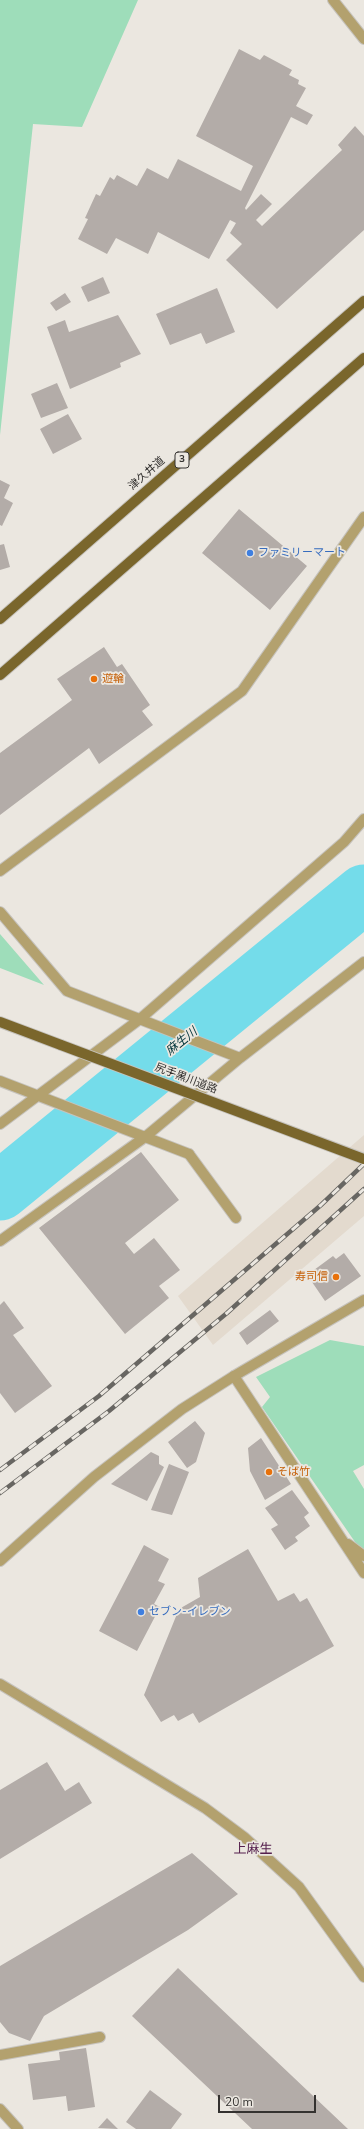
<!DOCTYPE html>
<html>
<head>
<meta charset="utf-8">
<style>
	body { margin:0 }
	#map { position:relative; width:364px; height:2129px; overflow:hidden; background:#ebe7e0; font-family:"Nunito Sans",sans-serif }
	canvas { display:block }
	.scale { position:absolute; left:218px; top:2095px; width:98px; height:18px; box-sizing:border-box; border:2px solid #343230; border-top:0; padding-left:5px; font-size:12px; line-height:14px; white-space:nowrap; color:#343230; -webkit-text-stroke:3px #ebe7e0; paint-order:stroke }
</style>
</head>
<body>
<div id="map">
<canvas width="364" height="2129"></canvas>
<div class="scale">20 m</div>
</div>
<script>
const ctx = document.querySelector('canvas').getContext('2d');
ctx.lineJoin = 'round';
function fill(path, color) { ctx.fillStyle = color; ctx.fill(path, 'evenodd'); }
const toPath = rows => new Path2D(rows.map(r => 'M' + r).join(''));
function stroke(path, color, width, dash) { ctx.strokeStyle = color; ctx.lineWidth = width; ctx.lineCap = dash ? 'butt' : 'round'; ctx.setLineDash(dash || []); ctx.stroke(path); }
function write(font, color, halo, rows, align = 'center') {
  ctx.font = font + ' "Nunito Sans","Noto Sans JP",sans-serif'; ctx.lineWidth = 3.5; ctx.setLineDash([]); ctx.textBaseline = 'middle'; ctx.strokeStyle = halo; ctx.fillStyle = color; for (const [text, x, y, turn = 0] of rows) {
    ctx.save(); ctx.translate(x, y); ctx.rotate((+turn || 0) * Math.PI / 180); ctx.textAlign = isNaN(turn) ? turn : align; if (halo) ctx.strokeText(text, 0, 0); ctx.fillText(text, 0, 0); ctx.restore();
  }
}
const built = toPath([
	[364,1135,364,1216,213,1345,178,1296]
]);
const green = toPath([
	[0,0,138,0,82,127,33,124,0,435],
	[0,934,44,985,0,968],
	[330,1340,364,1346,364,1465,353,1471,364,1489,364,1555,262,1407,270,1397,256,1377]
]);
const river = toPath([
	[0,1191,364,894]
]);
const building = toPath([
	[239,49,260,60,264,55,292,70,289,75,299,80,298,84,306,88,296,106,313,115,307,125,291,117,245,208,246,210,261,194,272,204,256,220,262,226,342,150,338,145,355,126,364,136,364,230,277,309,226,260,242,244,230,233,236,223,230,220,209,259,158,232,148,254,116,238,107,254,78,239,88,219,85,218,96,194,100,196,110,177,114,180,117,175,137,186,147,168,168,179,178,159,241,191,253,166,196,136],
	[103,277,110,293,88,302,81,287],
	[217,288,235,332,206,344,201,333,170,345,156,314],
	[65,293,71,302,56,311,50,303],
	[118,315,141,354,120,363,121,367,70,389,47,327,65,320,69,332],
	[57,383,68,408,41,418,31,394],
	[68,414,82,439,53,454,40,429],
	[0,480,10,485,4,498,13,503,2,526,0,525],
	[239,509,307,566,270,610,202,553],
	[4,544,10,567,0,570,0,545],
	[104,647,117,667,122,664,150,705,142,711,153,725,99,764,89,748,0,815,0,753,72,700,57,679],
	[141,1152,179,1200,125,1243,134,1254,154,1238,180,1270,159,1286,169,1298,125,1334,39,1228],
	[344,1253,361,1276,325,1301,312,1282,319,1277,314,1270,333,1256,336,1259],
	[4,1301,24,1328,13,1335,52,1386,15,1413,0,1393,0,1305],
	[270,1310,279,1321,247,1345,239,1333],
	[195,1421,205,1433,196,1462,187,1468,168,1442],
	[261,1438,291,1484,265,1500,250,1471,248,1448],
	[151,1452,159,1456,159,1464,164,1467,147,1501,111,1484],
	[169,1464,189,1472,172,1515,151,1510],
	[292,1490,309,1513,304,1517,310,1526,295,1537,298,1541,285,1550,271,1529,278,1525,265,1508],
	[144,1545,169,1559,158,1581,165,1584,154,1604,160,1607,137,1651,99,1631],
	[248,1549,278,1601,294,1593,300,1602,307,1598,334,1646,199,1723,193,1713,178,1721,174,1715,161,1722,144,1695,179,1609,200,1597,198,1578],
	[47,1762,65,1791,79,1782,92,1803,0,1859,0,1790],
	[192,1853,238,1894,188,1930,44,2016,30,2041,9,2033,0,2022,0,1966],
	[178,1968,348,2129,252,2129,132,2016],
	[86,2048,95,2107,68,2111,66,2096,33,2100,28,2064,60,2060,59,2052],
	[150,2090,182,2114,171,2129,136,2129,126,2122],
	[107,2118,118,2129,98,2128]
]);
const service = toPath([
	[189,1154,236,1218],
	[234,1376,364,1573],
	[348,1544,364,1556],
	[0,2055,100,2037],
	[0,2109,18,2129]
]);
const minor = toPath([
	[0,871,242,691,364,517],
	[0,912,67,991,240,1058],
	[0,1081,189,1154],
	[0,1124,140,1019,344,842,364,819],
	[0,1241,145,1137,240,1058,364,962],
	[0,1561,94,1477,182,1409,234,1376,364,1300]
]);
const tertiary = toPath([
	[333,0,364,39],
	[0,1684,205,1808,244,1837,299,1887,364,1977]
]);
const primary = toPath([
	[0,619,364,301],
	[0,675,364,358],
	[0,1022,61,1045]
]);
const rail = toPath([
	[0,1470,99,1396,321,1205,364,1164],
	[0,1493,109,1411,227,1313,364,1189]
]);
const primaryBridge = toPath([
	[61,1045,364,1159]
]);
const markers = [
	[250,553,4,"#3f7fe0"],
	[94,679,4,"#e8710a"],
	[336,1277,4,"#e8710a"],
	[269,1472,4,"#e8710a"],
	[141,1612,4,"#3f7fe0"]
];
const shields = [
	[182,460,14]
];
const shieldNames = [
	["3",182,460]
];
const streetNames = [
	["津久井道",147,474,-41],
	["尻手黒川道路",186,1079,21]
];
const shopNames = [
	["ファミリーマート",258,553],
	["セブン-イレブン",149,1612]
];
const foodNames = [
	["遊輪",102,679],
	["寿司信",328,1277,"right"],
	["そば竹",277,1472]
];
const waterNames = [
	["麻生川",182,1042,-39]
];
const quarterNames = [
	["上麻生",253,1850]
];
fill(built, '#e3dace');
fill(green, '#9eddba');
stroke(river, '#74dcea', 59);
fill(building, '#b3aca8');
stroke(service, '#c6c3bd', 12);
stroke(minor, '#c6c3bd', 12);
stroke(tertiary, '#c6c3bd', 12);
stroke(primary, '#c6c3bd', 12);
stroke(service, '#b3a16e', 10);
stroke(minor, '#b3a16e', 10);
stroke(tertiary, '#b3a16e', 10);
stroke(primary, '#7a662c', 10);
stroke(rail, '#686662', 4.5);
stroke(rail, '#ebe7e0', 3, [9]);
stroke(primaryBridge, '#c6c3bd', 12, []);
stroke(primaryBridge, '#7a662c', 10);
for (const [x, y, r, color] of markers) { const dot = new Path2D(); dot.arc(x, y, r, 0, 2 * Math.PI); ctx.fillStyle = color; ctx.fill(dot); stroke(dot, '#ebe7e0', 1.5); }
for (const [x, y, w] of shields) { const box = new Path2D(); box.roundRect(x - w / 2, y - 8, w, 16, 3); ctx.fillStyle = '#ebe7e0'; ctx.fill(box); stroke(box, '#343230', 1); }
write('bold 10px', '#343230', null, shieldNames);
write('11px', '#343230', '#ebe7e0', streetNames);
write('11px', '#366cbe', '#ebe7e0', shopNames, 'left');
write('11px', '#c56008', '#ebe7e0', foodNames, 'left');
write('italic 12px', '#003339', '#ebe7e0', waterNames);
write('13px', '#55204d', '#ebe7e0', quarterNames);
</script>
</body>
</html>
